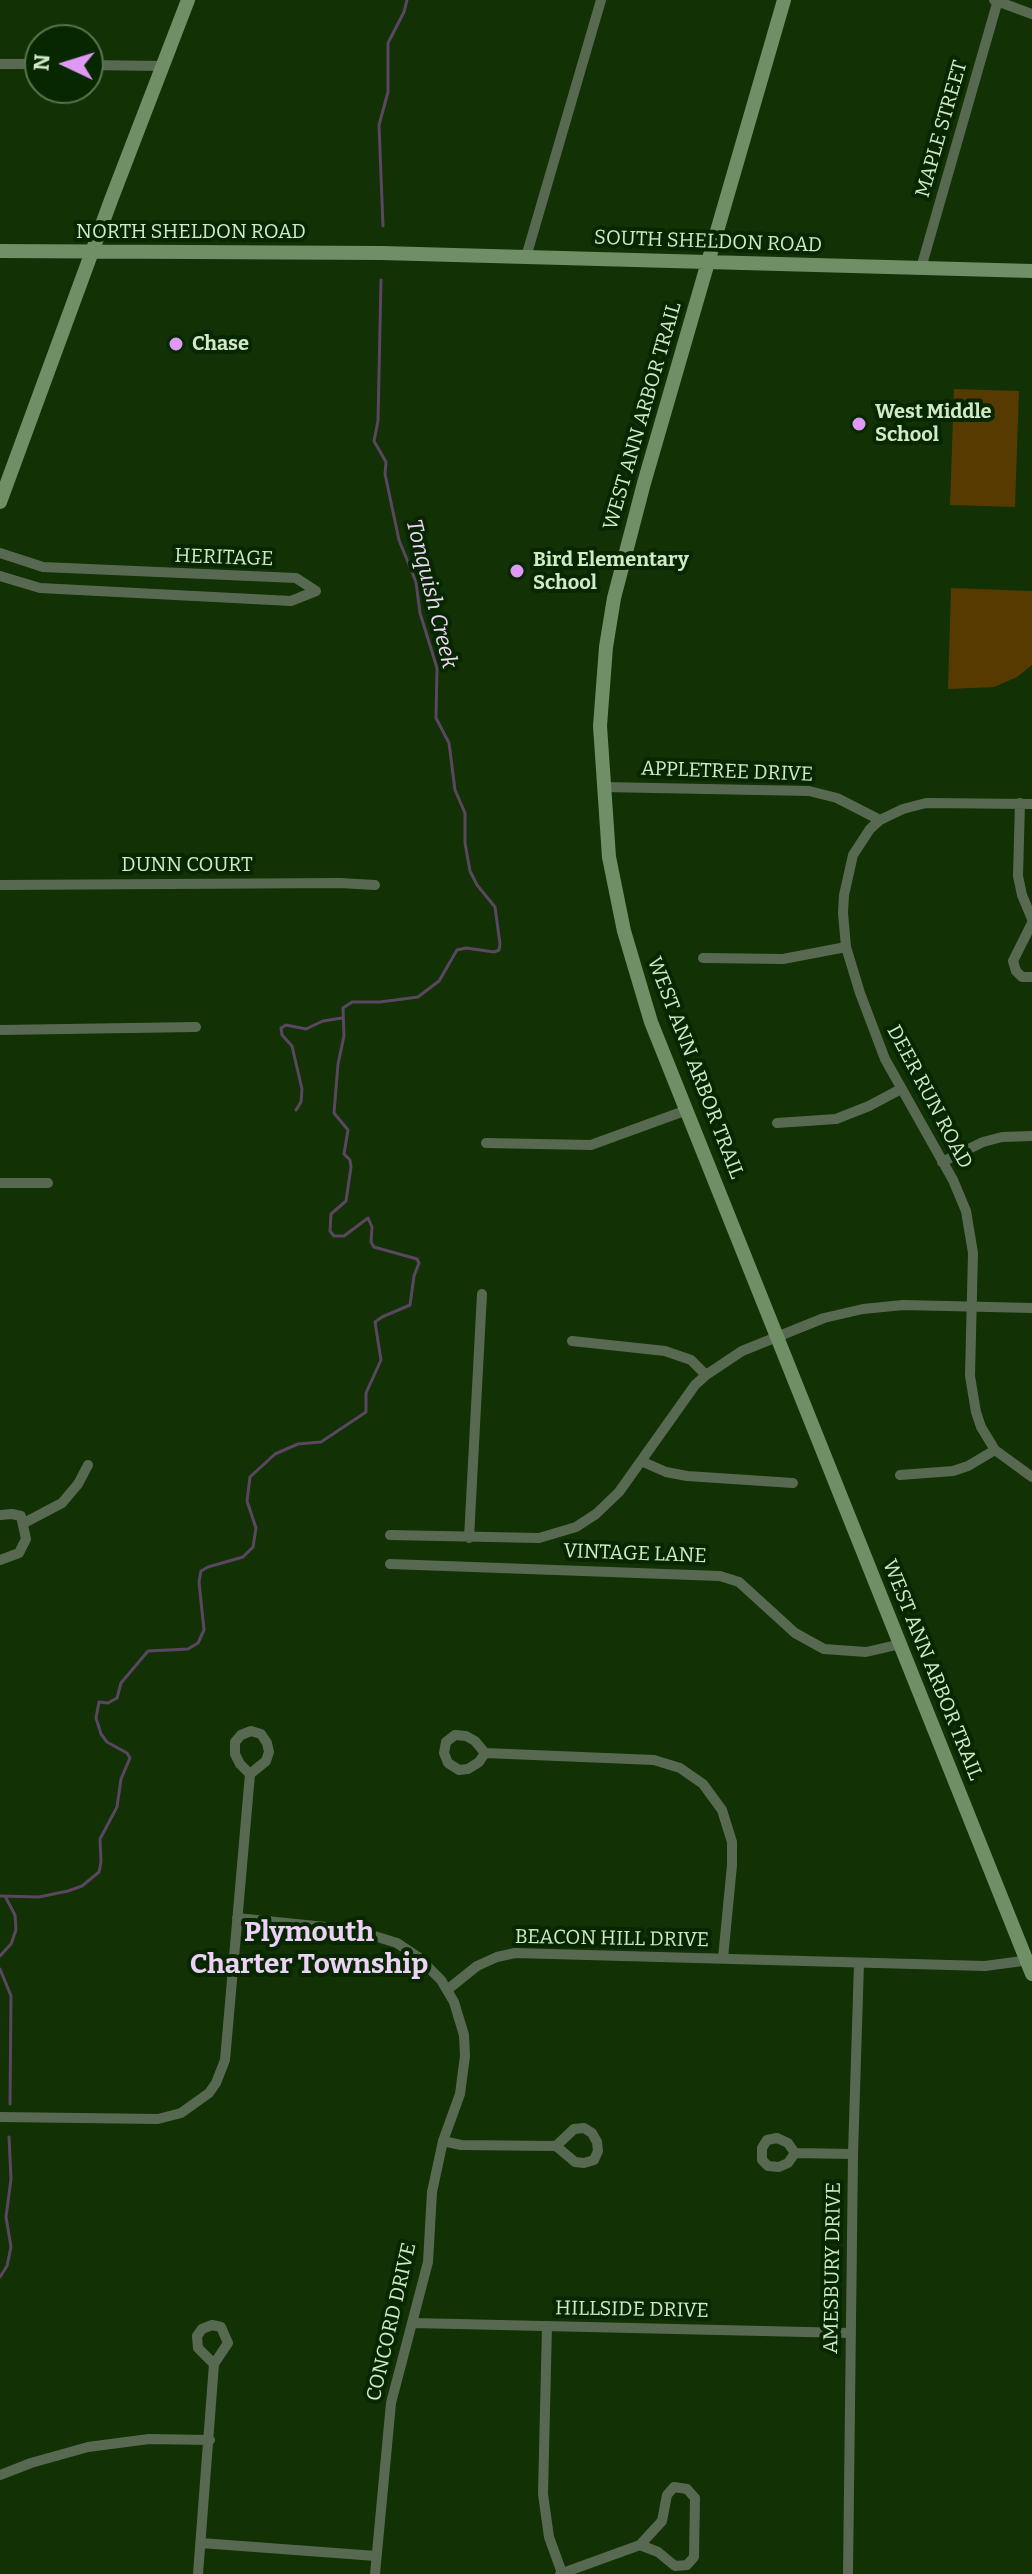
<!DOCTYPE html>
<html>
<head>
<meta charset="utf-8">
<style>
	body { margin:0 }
	#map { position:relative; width:1032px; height:2574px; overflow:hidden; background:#123104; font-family:Bitter,serif }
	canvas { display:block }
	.north { position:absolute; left:24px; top:24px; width:80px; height:80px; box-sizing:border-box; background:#072700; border:2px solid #587550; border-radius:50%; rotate:274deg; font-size:22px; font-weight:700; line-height:32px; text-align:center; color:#d1e9c9 }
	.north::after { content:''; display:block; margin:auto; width:28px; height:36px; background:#dd99f3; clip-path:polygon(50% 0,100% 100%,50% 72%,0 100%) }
</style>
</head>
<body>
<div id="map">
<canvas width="1032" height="2574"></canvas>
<div class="north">N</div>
</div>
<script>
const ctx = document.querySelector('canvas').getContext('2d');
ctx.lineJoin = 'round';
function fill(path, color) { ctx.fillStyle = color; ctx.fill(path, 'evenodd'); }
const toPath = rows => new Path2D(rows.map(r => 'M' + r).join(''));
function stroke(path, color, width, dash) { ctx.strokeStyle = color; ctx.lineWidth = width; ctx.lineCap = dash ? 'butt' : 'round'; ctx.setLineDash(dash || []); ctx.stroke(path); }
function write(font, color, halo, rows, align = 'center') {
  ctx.font = font + ' Bitter,serif'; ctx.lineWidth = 8; ctx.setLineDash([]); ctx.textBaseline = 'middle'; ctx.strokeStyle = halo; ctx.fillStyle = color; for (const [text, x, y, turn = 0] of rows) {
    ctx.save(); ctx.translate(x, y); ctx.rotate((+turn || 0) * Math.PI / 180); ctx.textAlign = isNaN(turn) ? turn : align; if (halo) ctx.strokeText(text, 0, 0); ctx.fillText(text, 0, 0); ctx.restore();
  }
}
const green = toPath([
	[954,389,1019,391,1015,507,950,505],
	[951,588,1032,591,1032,665,1017,677,994,687,948,689]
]);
const stream = toPath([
	[383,226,379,125,388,92,388,43,404,12,407,0],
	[296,1110,301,1102,302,1089,292,1046,282,1035,281,1028,286,1025,306,1029,323,1021,342,1018],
	[0,1896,39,1897,68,1891,82,1886,99,1872,101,1862,100,1839,117,1807,121,1779,130,1758,127,1753,107,1742,101,1734,96,1718,99,1702,108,1703,117,1698,121,1683,148,1651,188,1649,198,1643,204,1630,199,1582,201,1571,208,1567,243,1557,253,1547,256,1528,247,1501,250,1477,275,1454,298,1444,321,1442,366,1412,366,1393,381,1360,375,1322,382,1317,410,1305,414,1276,419,1263,417,1259,374,1247,371,1242,372,1227,368,1218,344,1236,334,1236,330,1231,331,1214,346,1201,351,1167,350,1160,344,1154,348,1130,334,1113,338,1064,344,1036,343,1008,352,1002,380,1002,418,997,439,981,457,950,466,948,494,952,499,950,500,944,495,907,477,885,470,871,465,843,465,813,455,790,449,743,436,718,437,668,420,613,416,582,399,540,385,474,386,462,374,441,378,421,381,280],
	[0,1956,11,1944,16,1930,15,1915,6,1898],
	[0,1969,11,1996,10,2104],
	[0,2277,7,2266,11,2247,6,2217,11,2179,9,2137]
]);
const street = toPath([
	[994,0,1032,14],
	[0,64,40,64],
	[88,65,163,66],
	[526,257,601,0],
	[921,268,998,0],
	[0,553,43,567,296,578,316,591],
	[0,576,40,588,291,601,316,591],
	[603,787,809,791,837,798,880,820],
	[1020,803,1018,876,1022,895,1032,919],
	[1032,804,926,803,903,809,880,820,870,829,853,855,844,895,843,913,846,947,860,993,885,1059,953,1180,966,1211,973,1253,970,1376,976,1412,981,1427,995,1450,1032,1477],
	[0,885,340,883,375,885],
	[1032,923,1013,961,1016,971,1022,977,1032,977],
	[703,958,783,959,846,947],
	[0,1030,196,1027],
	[777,1123,836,1119,869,1106,901,1089],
	[486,1143,591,1145,687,1110],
	[942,1162,983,1142,1002,1137,1032,1136],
	[0,1183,48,1183],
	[572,1341,665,1351,691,1360,706,1375],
	[641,1461,666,1472,687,1476,793,1483],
	[900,1475,953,1471,968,1466,995,1450],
	[0,1515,12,1514,21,1516,26,1539,19,1553,0,1560],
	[24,1523,62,1503,78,1484,88,1465],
	[390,1535,539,1538,576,1527,596,1514,619,1492,695,1385,706,1375,742,1351,824,1318,863,1309,903,1305,1032,1308],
	[469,1538,482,1294],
	[390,1564,720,1576,739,1582,795,1633,824,1649,866,1652,901,1644],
	[485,1753,479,1762,468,1769,459,1770,448,1763,444,1753,446,1742,455,1735,466,1736,475,1741,485,1753,654,1760,680,1768,703,1784,722,1810,732,1842,732,1865,723,1958],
	[237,1918,355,1930,397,1943,418,1957,441,1980,454,2002,464,2035,465,2056,460,2094,443,2141,432,2192,428,2262,391,2403,375,2574],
	[447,1990,477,1966,497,1957,515,1953,985,1966,1030,1960],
	[0,2117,158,2119,181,2113,209,2093,216,2083,225,2060,250,1774,266,1761,269,1752,267,1743,261,1734,251,1731,241,1735,235,1742,235,1754,240,1764,250,1774],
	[777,2138,788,2143,795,2153,788,2163,779,2167,768,2166,762,2160,762,2148,767,2140,777,2138],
	[443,2141,461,2145,556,2146,575,2162,584,2163,594,2160,598,2151,597,2142,592,2133,584,2128,574,2129,556,2146],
	[795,2153,853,2154],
	[413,2323,850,2333],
	[547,2326,543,2494,549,2537,562,2573],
	[0,2475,31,2463,88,2447,149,2439,210,2440],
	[674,2487,687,2489,695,2498,694,2557,687,2565,675,2566,658,2552,640,2545,662,2521,667,2495,674,2487],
	[201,2543,376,2556],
	[198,2574,214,2364,228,2343,221,2327,212,2325,202,2329,197,2336,198,2348,214,2364],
	[560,2574,640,2545],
	[848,2574,853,2154,859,1963]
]);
const secondary = toPath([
	[784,0,644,483,614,598,606,647,600,726,609,857,624,931,651,1022,1032,1974],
	[0,251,382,253,1032,271],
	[0,502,111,200,188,0]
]);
const markers = [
	[176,344,8,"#dd99f3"],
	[859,424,8,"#dd99f3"],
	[517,571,8,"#dd99f3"]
];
const streetNames = [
	["MAPLE STREET",942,129,-74],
	["NORTH SHELDON ROAD",191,232],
	["SOUTH SHELDON ROAD",708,242,2],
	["WEST ANN ARBOR TRAIL",643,416,-74],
	["HERITAGE",224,558,2],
	["APPLETREE DRIVE",727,772,2],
	["DUNN COURT",187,865],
	["WEST ANN ARBOR TRAIL",695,1068,69],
	["DEER RUN ROAD",929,1097,62],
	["VINTAGE LANE",635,1554,2],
	["WEST ANN ARBOR TRAIL",932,1670,68],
	["BEACON HILL DRIVE",612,1939,1],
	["AMESBURY DRIVE",833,2268,-89],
	["HILLSIDE DRIVE",632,2310,1],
	["CONCORD DRIVE",392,2322,-77]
];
const poiNames = [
	["Chase",192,344],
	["West Middle",875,412],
	["School",875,435],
	["Bird Elementary",533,560],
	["School",533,583]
];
const waterNames = [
	["Tonquish Creek",431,594,76]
];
const districtNames = [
	["Plymouth",309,1933],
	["Charter Township",309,1965]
];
fill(green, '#573a00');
stroke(stream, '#5b4661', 3);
stroke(street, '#576a51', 10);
stroke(secondary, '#718f67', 14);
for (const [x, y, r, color] of markers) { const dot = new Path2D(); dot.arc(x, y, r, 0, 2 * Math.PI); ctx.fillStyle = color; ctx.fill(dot); stroke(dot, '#072700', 3); }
write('20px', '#d1e9c9', '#072700', streetNames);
write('bold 20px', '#d1e9c9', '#072700', poiNames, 'left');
write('italic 22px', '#f0d6f8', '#072700', waterNames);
write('bold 28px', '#eed1f7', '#072700', districtNames);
</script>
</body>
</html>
